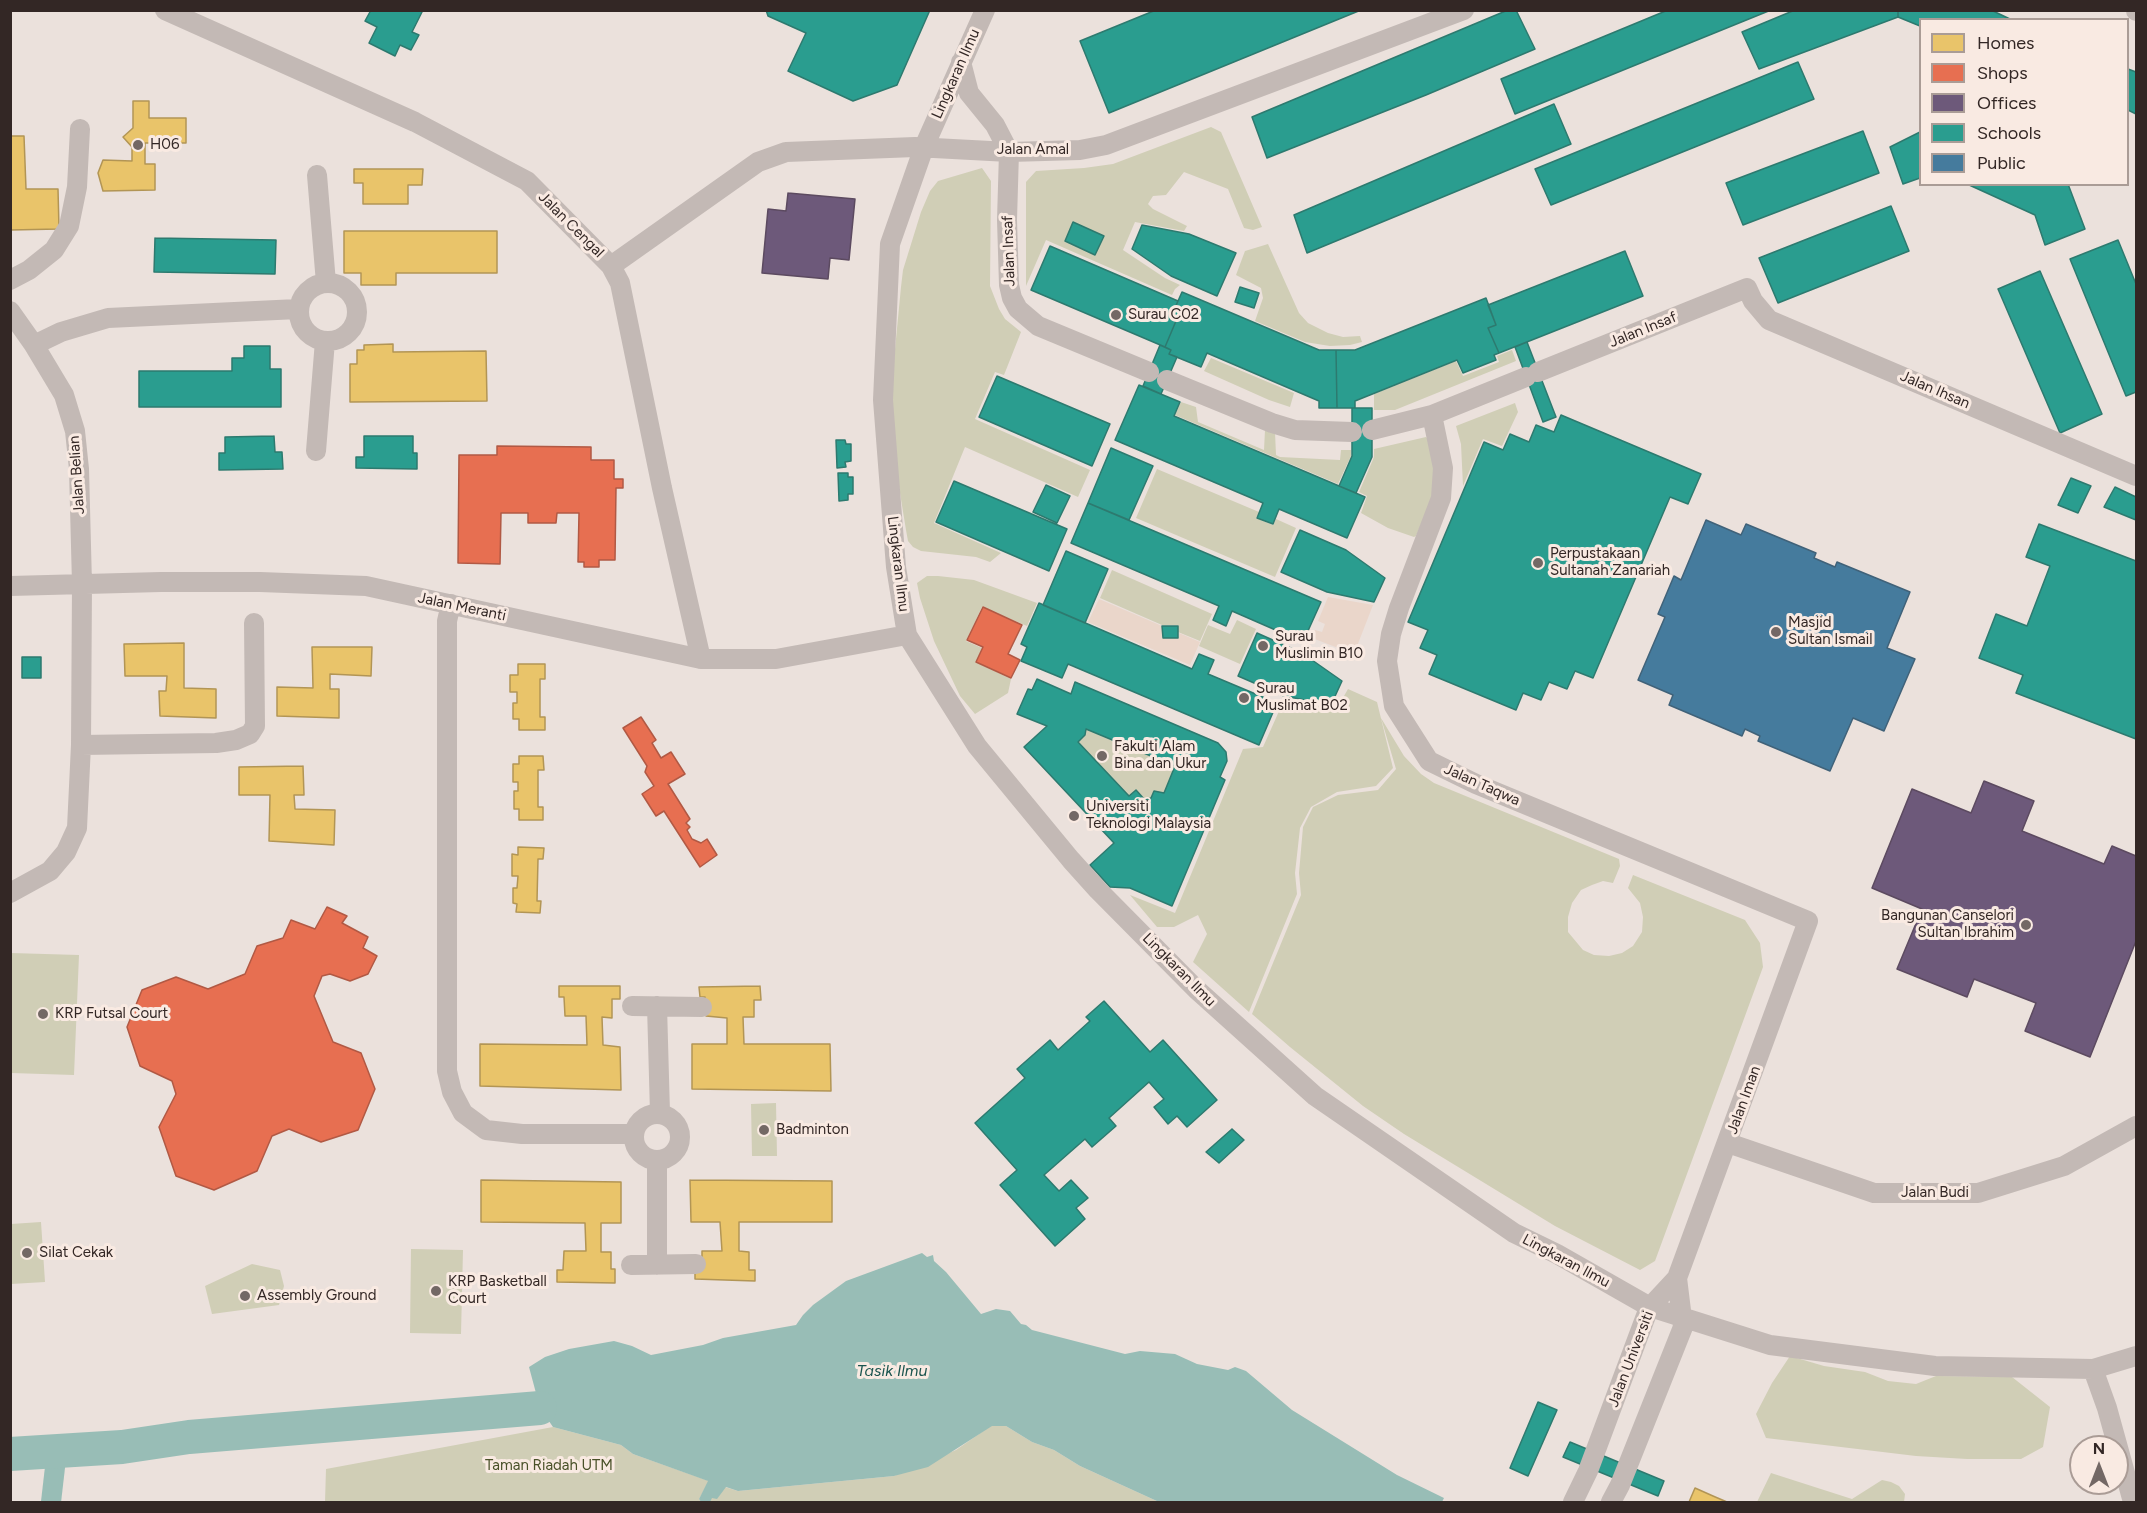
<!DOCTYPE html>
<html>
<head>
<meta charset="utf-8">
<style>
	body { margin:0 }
	#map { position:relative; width:2147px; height:1513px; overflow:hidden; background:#ebe1dc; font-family:Figtree,sans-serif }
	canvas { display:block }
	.frame { position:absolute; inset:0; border:12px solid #332725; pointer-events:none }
	.legend { position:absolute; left:1919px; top:18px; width:210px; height:168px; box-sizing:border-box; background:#f9eae2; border:2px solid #aa9c96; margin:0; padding:8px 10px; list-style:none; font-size:18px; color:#332725 }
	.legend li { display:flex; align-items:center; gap:12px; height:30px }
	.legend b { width:30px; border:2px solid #aa9c96 }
	.north { position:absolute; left:2069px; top:1435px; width:60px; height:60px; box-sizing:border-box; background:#f9eae2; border:2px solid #aa9c96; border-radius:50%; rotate:0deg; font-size:16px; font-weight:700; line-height:24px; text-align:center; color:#332725 }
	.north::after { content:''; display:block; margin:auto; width:21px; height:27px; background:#736865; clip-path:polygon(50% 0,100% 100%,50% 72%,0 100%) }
</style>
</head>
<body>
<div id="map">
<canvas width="2147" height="1513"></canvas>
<div class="frame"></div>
<ul class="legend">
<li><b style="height:16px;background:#e9c46a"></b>Homes</li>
<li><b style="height:16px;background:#e76f51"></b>Shops</li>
<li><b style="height:16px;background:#6d597a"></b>Offices</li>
<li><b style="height:16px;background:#2a9d8f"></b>Schools</li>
<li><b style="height:16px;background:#457b9d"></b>Public</li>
</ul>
<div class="north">N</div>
</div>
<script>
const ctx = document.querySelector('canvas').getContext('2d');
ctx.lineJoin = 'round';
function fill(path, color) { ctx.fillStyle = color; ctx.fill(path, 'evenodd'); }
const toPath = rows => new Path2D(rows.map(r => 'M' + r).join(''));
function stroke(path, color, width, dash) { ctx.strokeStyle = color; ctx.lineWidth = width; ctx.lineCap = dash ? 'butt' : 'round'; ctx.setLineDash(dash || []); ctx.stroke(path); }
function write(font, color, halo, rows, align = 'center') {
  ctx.font = font + ' Figtree,sans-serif'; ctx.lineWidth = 6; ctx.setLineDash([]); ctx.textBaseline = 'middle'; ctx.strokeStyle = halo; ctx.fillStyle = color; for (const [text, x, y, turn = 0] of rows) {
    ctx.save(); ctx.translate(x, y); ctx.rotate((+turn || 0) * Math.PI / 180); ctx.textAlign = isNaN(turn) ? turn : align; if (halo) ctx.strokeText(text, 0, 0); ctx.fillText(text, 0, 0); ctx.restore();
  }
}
const green = toPath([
	[1211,127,1221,132,1262,227,1253,230,1244,228,1228,189,1184,172,1166,195,1153,196,1148,204,1153,209,1187,226,1184,231,1135,222,1123,250,1165,278,1180,285,1175,289,1172,295,1046,240,1026,286,1026,182,1036,171,1084,168,1113,164],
	[982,168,991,181,990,286,999,309,1005,319,1021,332,1004,375,995,372,975,419,1090,470,1078,497,965,447,934,523,1001,553,990,562,976,557,921,551,913,547,908,541,906,530,891,438,893,370,901,287,903,270,921,212,930,191,938,181],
	[1268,244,1299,313,1308,323,1328,333,1343,337,1360,336,1362,342,1350,345,1330,346,1305,342,1255,321,1263,298,1261,288,1236,275,1245,251],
	[1512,350,1516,361,1395,410,1374,410,1374,394,1456,361,1463,376,1499,362,1497,356],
	[1211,358,1294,393,1290,407,1269,400,1204,371],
	[1181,402,1196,407,1198,422,1264,450,1265,430,1275,432,1276,455,1280,457,1340,460,1341,450,1351,450,1351,456,1338,484,1175,415],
	[1515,403,1518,412,1502,446,1483,439,1463,486,1461,444,1456,426],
	[1426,437,1431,442,1435,491,1416,536,1414,537,1388,528,1361,513,1367,496,1359,492,1374,457,1374,449],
	[1157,469,1259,512,1256,518,1273,525,1276,519,1296,528,1275,577,1136,518],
	[1112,570,1212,614,1200,641,1178,632,1178,625,1162,625,1100,598],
	[927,576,938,576,974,580,1037,603,1027,626,982,607,966,641,982,648,976,662,1011,679,1008,693,975,714,960,696,934,641,920,598,917,583],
	[1237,620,1256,629,1240,664,1199,646,1208,625,1230,634],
	[1348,689,1377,702,1393,768,1376,786,1337,792,1311,807,1300,828,1295,873,1297,894,1249,1012,1193,962,1207,934,1198,915,1174,927,1157,927,1130,895,1175,913,1243,749,1263,747,1284,700,1336,710],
	[1381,718,1404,756,1421,774,1434,783,1619,859,1620,866,1613,883,1603,881,1592,885,1581,890,1572,903,1568,917,1568,932,1583,950,1594,955,1609,956,1622,953,1633,946,1642,932,1643,917,1640,903,1628,888,1633,875,1745,920,1760,943,1763,967,1655,1261,1640,1270,1555,1226,1404,1134,1363,1106,1290,1047,1252,1014,1301,895,1299,873,1303,827,1313,807,1338,795,1378,790,1396,769],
	[1086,729,1175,766,1164,793,1154,791,1151,798,1145,800,1136,790,1129,796,1078,742,1085,735],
	[11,953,79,955,74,1075,11,1073],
	[776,1103,777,1156,752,1156,751,1104],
	[41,1222,45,1282,11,1284,11,1224],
	[411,1249,463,1250,461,1334,410,1333],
	[252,1264,280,1270,284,1286,279,1305,212,1314,205,1286],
	[1790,1356,1824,1366,1865,1372,1888,1381,1916,1384,1936,1376,2012,1377,2050,1407,2043,1447,2021,1459,1967,1459,1916,1456,1766,1438,1756,1414,1772,1383],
	[992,1425,1006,1426,1032,1442,1054,1450,1080,1466,1159,1502,710,1502,711,1498,717,1498,725,1487,738,1491,894,1476,956,1450],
	[553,1427,621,1445,633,1454,709,1481,699,1499,701,1502,325,1502,326,1469],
	[1771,1473,1852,1499,1882,1480,1891,1482,1899,1486,1905,1494,1904,1502,1757,1502]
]);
const plaza = toPath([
	[1328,597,1373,605,1354,654,1312,638,1315,630,1322,632,1325,624,1318,621],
	[1099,599,1162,626,1162,638,1178,638,1179,633,1200,642,1190,665,1088,622]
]);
const water = toPath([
	[922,1253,927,1257,933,1255,934,1261,946,1272,981,1314,996,1309,1010,1311,1021,1324,1026,1325,1032,1330,1125,1354,1140,1351,1175,1354,1197,1364,1228,1370,1235,1367,1246,1371,1292,1410,1397,1475,1444,1498,1442,1502,1159,1502,1080,1466,1054,1450,1032,1442,1006,1426,992,1426,928,1467,894,1476,738,1491,726,1487,717,1499,712,1498,710,1502,701,1502,699,1499,708,1481,633,1454,621,1445,553,1427,540,1408,529,1367,545,1357,569,1349,614,1341,632,1346,651,1355,703,1345,723,1338,796,1325,803,1315,813,1305,846,1281]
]);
const homes = toPath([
	[133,101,149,101,149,118,186,118,186,143,145,143,145,164,155,164,155,190,103,191,98,173,103,160,132,161,132,147,123,137,133,128,133,101],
	[10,136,24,136,26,189,58,189,59,229,10,230,10,136],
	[354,169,423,169,422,185,408,185,408,204,363,204,363,183,354,183,354,169],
	[344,231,497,231,497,273,396,273,396,285,361,285,361,273,344,273,344,231],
	[393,344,393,352,486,351,487,401,350,402,350,364,357,364,357,350,364,350,364,345,393,344],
	[184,643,184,688,216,689,216,718,160,716,159,691,166,691,167,676,125,676,124,644,184,643],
	[312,647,372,647,371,676,330,674,330,689,339,689,339,718,277,716,277,687,313,688,312,647],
	[518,664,545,664,545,679,540,679,540,717,545,717,545,730,519,730,519,719,513,719,513,703,517,703,517,692,510,692,510,675,518,675,518,664],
	[519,756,543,756,544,770,538,770,538,807,543,807,543,820,519,820,519,809,514,809,514,791,518,791,518,782,513,782,513,764,519,764,519,756],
	[303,766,304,795,294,795,295,809,335,810,334,845,269,841,270,795,239,795,239,767,303,766],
	[518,847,544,848,543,859,538,859,537,901,541,901,540,913,516,912,517,904,513,903,513,888,517,888,518,876,512,876,512,854,518,855,518,847],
	[559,986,620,986,620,999,612,999,612,1018,602,1017,603,1045,620,1047,621,1090,480,1086,480,1044,587,1045,586,1016,565,1016,564,997,559,997,559,986],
	[760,986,761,1000,754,1000,754,1017,743,1017,744,1044,830,1044,831,1091,692,1089,692,1044,727,1044,727,1018,706,1016,705,997,700,997,699,987,760,986],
	[481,1180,621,1182,621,1223,601,1223,601,1252,611,1252,611,1269,615,1269,615,1283,557,1282,557,1270,563,1270,564,1251,586,1251,585,1223,481,1222,481,1180],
	[690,1180,832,1181,832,1222,739,1222,739,1251,749,1252,749,1270,755,1270,755,1281,695,1279,695,1269,702,1269,702,1251,722,1251,720,1222,691,1222,690,1180],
	[1695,1488,1713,1496,1727,1502,1689,1502,1695,1488]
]);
const shops = toPath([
	[497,446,591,447,591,460,614,460,614,479,623,479,623,488,616,488,615,560,599,560,599,567,584,567,584,562,578,562,579,513,557,513,556,523,528,523,528,513,501,513,500,564,458,563,459,455,497,455,497,446],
	[983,607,1022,625,1008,654,1020,660,1011,678,976,662,983,647,967,640,983,607],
	[641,717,656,740,652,743,661,758,671,752,685,774,668,784,690,819,686,823,690,827,687,830,692,839,701,843,707,839,717,855,700,867,664,811,656,816,642,794,654,786,645,772,647,766,623,728,641,717],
	[327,907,347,916,342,923,368,937,363,948,377,956,368,974,350,981,330,974,322,976,314,996,333,1042,361,1053,375,1089,358,1130,321,1142,289,1129,272,1136,257,1171,214,1190,176,1176,159,1127,176,1094,172,1081,140,1066,127,1027,142,990,176,977,208,989,245,974,257,946,283,938,291,920,315,929,327,907]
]);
const offices = toPath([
	[788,193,855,199,849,260,830,258,828,279,762,273,768,209,786,211,788,193],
	[1984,781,2034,801,2022,831,2104,864,2112,846,2136,856,2136,941,2090,1057,2025,1031,2036,1003,1974,979,1967,997,1897,969,1922,909,1872,888,1912,789,1971,813,1984,781]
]);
const schools = toPath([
	[371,10,423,10,412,32,419,35,411,50,400,45,395,56,369,43,377,27,365,21,371,10],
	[766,10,930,10,897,85,853,101,788,71,806,33,768,16,766,10],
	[1156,10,1361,10,1109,113,1080,41,1156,10],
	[1508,10,1516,10,1535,49,1426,95,1267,158,1252,117,1508,10],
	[1668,10,1771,10,1515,114,1501,79,1668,10],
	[1795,10,1898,10,1898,17,1759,69,1742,32,1795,10],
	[1898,10,1991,10,2012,20,1920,20,1920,26,1898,17,1898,10],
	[1798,62,1814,99,1551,205,1535,169,1798,62],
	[2128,69,2136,72,2136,114,2128,110,2128,69],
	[1554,104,1571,144,1307,253,1294,215,1554,104],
	[1863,131,1879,173,1743,225,1726,183,1863,131],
	[1920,132,1920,178,1903,184,1890,147,1920,132],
	[1967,184,2068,184,2085,229,2045,245,2035,215,1967,184],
	[1891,206,1909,251,1778,303,1759,258,1891,206],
	[1073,222,1104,236,1095,255,1065,241,1073,222],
	[1142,225,1189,234,1236,253,1217,296,1171,276,1132,249,1142,225],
	[155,238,276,240,275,274,154,272,155,238],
	[2118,240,2136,284,2136,392,2126,396,2070,259,2118,240],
	[1050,246,1178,301,1170,319,1176,321,1165,347,1031,290,1050,246],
	[1625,251,1643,296,1499,353,1488,328,1496,325,1488,305,1625,251],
	[2040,271,2102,414,2060,433,1998,289,2040,271],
	[1240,287,1259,293,1254,308,1235,302,1240,287],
	[1182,292,1319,350,1336,350,1337,408,1319,408,1319,401,1207,353,1201,367,1169,354,1171,350,1165,347,1176,321,1170,319,1182,292],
	[1486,298,1496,325,1488,328,1499,353,1494,355,1496,360,1463,373,1457,360,1355,401,1355,408,1337,408,1336,350,1355,350,1486,298],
	[1527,342,1556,417,1543,422,1515,347,1527,342],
	[1160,345,1171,350,1169,354,1177,357,1161,394,1143,386,1160,345],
	[244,346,270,346,270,369,281,369,281,407,139,407,139,371,232,371,232,358,244,358,244,346],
	[997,376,1110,424,1092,466,979,417,997,376],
	[1139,385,1180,402,1174,416,1365,497,1347,538,1279,509,1273,524,1257,518,1263,503,1115,440,1139,385],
	[1352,408,1372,408,1372,457,1356,493,1339,486,1352,456,1352,408],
	[1561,415,1701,474,1688,504,1670,497,1593,678,1575,671,1567,689,1549,682,1541,700,1523,693,1516,710,1429,674,1437,655,1420,648,1428,630,1408,622,1484,442,1503,450,1510,434,1529,442,1536,425,1554,432,1561,415],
	[274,436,275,452,282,452,283,469,219,470,219,453,225,453,225,437,274,436],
	[364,436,413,436,413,453,417,453,417,469,356,468,356,457,364,457,364,436],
	[836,440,845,440,846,444,851,444,851,461,845,462,846,467,837,468,836,440],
	[1111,448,1153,466,1129,520,1088,503,1111,448],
	[838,473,848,473,848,477,853,477,853,494,848,494,848,500,839,501,838,473],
	[2071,478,2091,486,2078,513,2058,505,2071,478],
	[954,481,1067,529,1049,571,936,522,954,481],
	[1046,485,1070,496,1057,523,1033,512,1046,485],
	[2115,487,2136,497,2136,520,2104,507,2115,487],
	[1088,503,1321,602,1303,642,1232,611,1226,626,1213,620,1219,606,1071,543,1088,503],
	[2039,524,2136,561,2136,739,2016,693,2023,675,1979,658,1996,614,2027,626,2050,566,2026,557,2039,524],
	[1300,530,1346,550,1385,578,1374,602,1327,592,1281,572,1300,530],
	[1066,551,1108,569,1085,623,1043,605,1066,551],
	[1039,603,1192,669,1199,654,1214,660,1208,674,1277,703,1259,745,1068,664,1062,678,1021,661,1027,647,1021,644,1039,603],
	[1162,626,1178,626,1178,638,1163,638,1162,626],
	[1257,633,1302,653,1342,681,1331,705,1284,696,1238,676,1257,633],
	[22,657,41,657,41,678,22,678,22,657],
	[1037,679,1071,694,1075,682,1218,743,1226,752,1227,761,1220,777,1225,780,1172,906,1130,888,1110,887,1090,865,1114,843,1024,747,1047,726,1017,714,1028,689,1032,690,1037,679],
	[1086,729,1175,766,1164,793,1154,791,1151,798,1145,800,1136,790,1129,796,1078,742,1085,735,1086,729],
	[1104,1001,1150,1052,1163,1040,1217,1100,1187,1127,1177,1116,1168,1124,1154,1107,1164,1099,1149,1082,1109,1118,1116,1126,1092,1147,1085,1139,1044,1175,1059,1191,1071,1180,1088,1198,1076,1208,1085,1219,1055,1246,1000,1185,1017,1170,975,1123,1025,1078,1017,1069,1050,1040,1058,1050,1090,1021,1086,1017,1104,1001],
	[1232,1129,1244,1140,1219,1163,1206,1152,1232,1129],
	[1538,1402,1557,1410,1528,1476,1510,1468,1538,1402],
	[1570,1442,1664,1481,1658,1496,1563,1457,1570,1442]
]);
const public = toPath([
	[1706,520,1741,535,1746,524,1816,553,1814,558,1835,567,1837,562,1910,592,1887,648,1915,659,1884,731,1853,718,1830,771,1758,741,1760,736,1745,729,1742,736,1669,705,1673,695,1638,680,1665,617,1658,614,1674,576,1681,580,1706,520]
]);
const canal = toPath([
	[51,1502,57,1450]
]);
const river = toPath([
	[10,1454,122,1447,189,1437,540,1408]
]);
const minor = toPath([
	[165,10,415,122,527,181,611,266,620,283,662,488,701,659],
	[985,10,924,147,890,244,883,400,896,567,907,635,977,746,1071,860,1098,890,1196,989,1315,1096,1514,1233,1557,1254,1650,1307,1770,1345,1935,1366,2093,1369,2136,1356],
	[2136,10,2136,11],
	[961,62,969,93,995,125,1009,152,1007,220,1009,285,1012,298,1018,309,1038,326,1149,372],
	[317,175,326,283],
	[611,266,758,162,786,152,915,147,1009,152,1080,150,1106,145,1464,10],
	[10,280,29,270,54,250,69,226,77,187,80,129],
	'299 312a29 29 0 1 1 58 0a29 29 0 1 1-58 0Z',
	[10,311,34,345,64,395,75,431,79,469,82,584,81,745,77,828,66,852,50,871,10,893],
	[34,345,61,332,108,318,298,309],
	[1538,372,1747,288,1753,301,1769,320,2136,476],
	[1167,380,1272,423,1295,430,1352,432],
	[1432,415,1443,468,1441,498,1399,608,1391,634,1387,661,1394,706,1429,761,1476,784,1808,921,1677,1278,1650,1307,1647,1313,1588,1471,1573,1502],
	[1372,430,1432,415,1526,377],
	[316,451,325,341],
	[10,586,161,582,260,582,366,586,701,659,776,659,907,635],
	[451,604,447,621,447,1071,452,1092,463,1113,486,1130,522,1134,634,1134],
	[81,745,216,743,236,740,250,734,255,726,254,623],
	[632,1006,702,1007],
	[657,1006,660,1113],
	'634 1137a23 23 0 1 1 46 0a23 23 0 1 1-46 0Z',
	[1728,1143,1874,1193,1978,1193,2064,1166,2136,1126],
	[657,1160,657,1265],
	[631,1265,696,1264],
	[2093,1369,2107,1408,2133,1502],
	[1611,1502,1620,1485,1683,1327,1677,1278]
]);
const markers = [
	[138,145,6,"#736865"],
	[1116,315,6,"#736865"],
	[1538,563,6,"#736865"],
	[1776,632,6,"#736865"],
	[1263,646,6,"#736865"],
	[1244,698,6,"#736865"],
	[1102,756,6,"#736865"],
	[1074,816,6,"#736865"],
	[2026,925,6,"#736865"],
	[43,1014,6,"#736865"],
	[764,1130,6,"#736865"],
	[27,1253,6,"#736865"],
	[436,1291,6,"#736865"],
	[245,1296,6,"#736865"]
];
const streetNames = [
	["Lingkaran Ilmu",956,74,-66],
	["Jalan Amal",1033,150],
	["Jalan Cengal",571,225,45],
	["Jalan Insaf",1009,251,-92],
	["Jalan Insaf",1643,330,-22],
	["Jalan Ihsan",1935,390,23],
	["Jalan Belian",77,475,-94],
	["Lingkaran Ilmu",898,564,83],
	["Jalan Meranti",462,607,12],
	["Jalan Taqwa",1482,785,24],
	["Lingkaran Ilmu",1179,970,45],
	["Jalan Iman",1744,1100,-70],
	["Jalan Budi",1935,1193],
	["Lingkaran Ilmu",1566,1261,28],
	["Jalan Universiti",1631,1359,-69]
];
const poiNames = [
	["H06",150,145],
	["Surau C02",1128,315],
	["Perpustakaan",1550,554],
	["Sultanah Zanariah",1550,571],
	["Masjid",1788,623],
	["Sultan Ismail",1788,640],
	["Surau",1275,637],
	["Muslimin B10",1275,654],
	["Surau",1256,689],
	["Muslimat B02",1256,706],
	["Fakulti Alam",1114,747],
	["Bina dan Ukur",1114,764],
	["Universiti",1086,807],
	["Teknologi Malaysia",1086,824],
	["Bangunan Canselori",2014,916,"right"],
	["Sultan Ibrahim",2014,933,"right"],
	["KRP Futsal Court",55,1014],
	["Badminton",776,1130],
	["Silat Cekak",39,1253],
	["KRP Basketball",448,1282],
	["Court",448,1299],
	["Assembly Ground",257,1296]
];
const parkNames = [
	["Taman Riadah UTM",549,1466]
];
const waterNames = [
	["Tasik Ilmu",892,1371]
];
fill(green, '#d0ceb6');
fill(plaza, '#ead6ca');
fill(water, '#98bdb6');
fill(homes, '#e9c46a');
stroke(homes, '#b29555', 1.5);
fill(shops, '#e76f51');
stroke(shops, '#b15944', 1.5);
fill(offices, '#6d597a');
stroke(offices, '#5c4a60', 1.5);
fill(schools, '#2a9d8f');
stroke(schools, '#2d7a6f', 1.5);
fill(public, '#457b9d');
stroke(public, '#406279', 1.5);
stroke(canal, '#98bdb6', 20);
stroke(river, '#98bdb6', 34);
stroke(minor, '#c3b9b5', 20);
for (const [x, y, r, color] of markers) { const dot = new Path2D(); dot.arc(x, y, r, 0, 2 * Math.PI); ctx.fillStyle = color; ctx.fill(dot); stroke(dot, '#f9eae2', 2); }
write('15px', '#332725', '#f9eae2', streetNames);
write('15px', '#332725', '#f9eae2', poiNames, 'left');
write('15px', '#495128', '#f9eae2', parkNames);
write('italic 16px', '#1a544e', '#f9eae2', waterNames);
</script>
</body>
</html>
